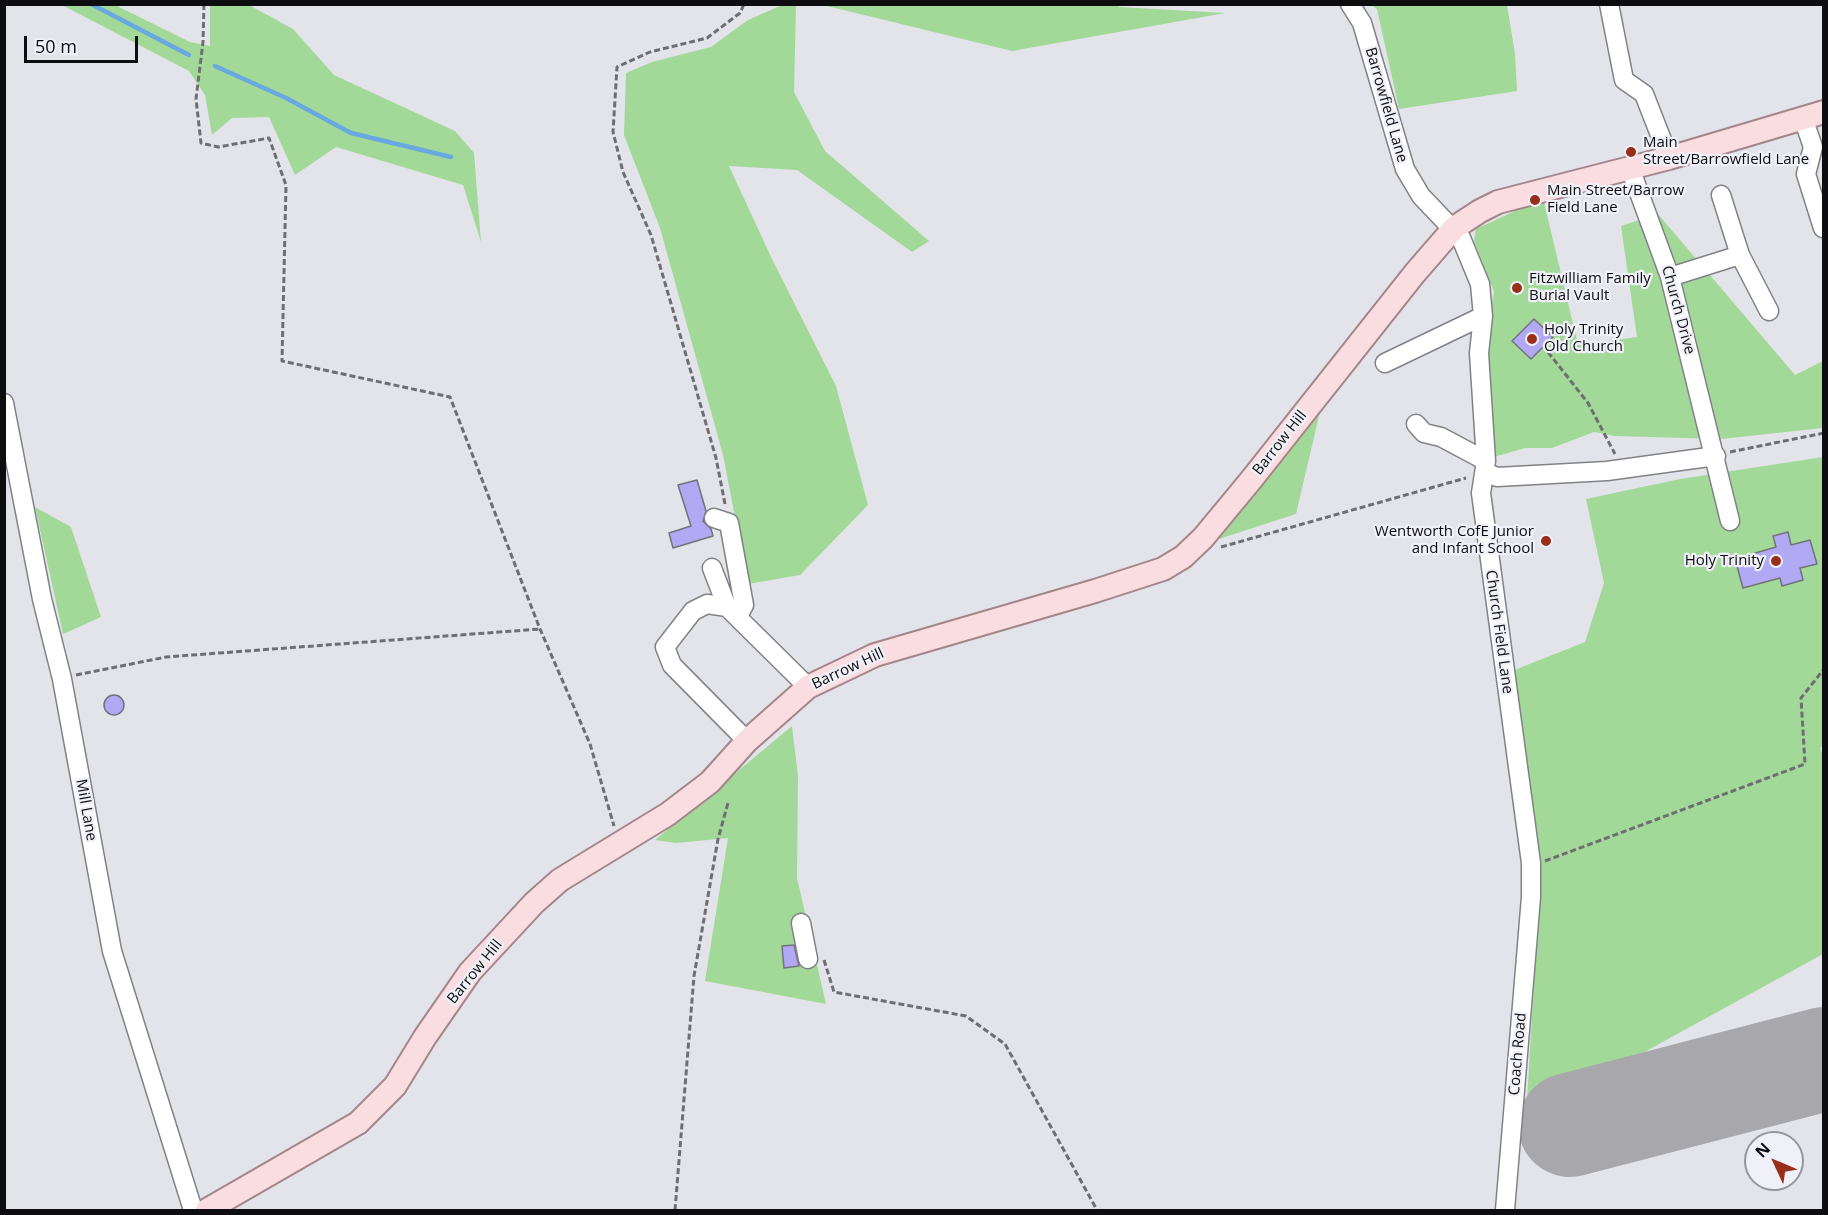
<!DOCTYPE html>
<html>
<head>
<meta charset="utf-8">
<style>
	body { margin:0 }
	#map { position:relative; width:1828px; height:1215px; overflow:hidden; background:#e3e3ea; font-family:"Open Sans",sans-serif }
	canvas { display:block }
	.frame { position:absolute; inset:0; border:6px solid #0d0d0f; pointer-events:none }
	.north { position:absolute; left:1744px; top:1131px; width:60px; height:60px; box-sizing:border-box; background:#f0f0f8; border:2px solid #95959b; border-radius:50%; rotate:314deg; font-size:16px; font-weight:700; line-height:24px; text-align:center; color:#0d0d0f }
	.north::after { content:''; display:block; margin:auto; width:21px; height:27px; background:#982f1b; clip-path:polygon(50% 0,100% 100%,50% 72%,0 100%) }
	.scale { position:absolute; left:24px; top:36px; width:114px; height:27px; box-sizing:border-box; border:3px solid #0d0d0f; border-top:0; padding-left:8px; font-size:18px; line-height:21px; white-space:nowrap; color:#0d0d0f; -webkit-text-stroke:4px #f0f0f8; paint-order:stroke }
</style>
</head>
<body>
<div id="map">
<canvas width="1828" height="1215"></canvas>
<div class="frame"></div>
<div class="north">N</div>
<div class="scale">50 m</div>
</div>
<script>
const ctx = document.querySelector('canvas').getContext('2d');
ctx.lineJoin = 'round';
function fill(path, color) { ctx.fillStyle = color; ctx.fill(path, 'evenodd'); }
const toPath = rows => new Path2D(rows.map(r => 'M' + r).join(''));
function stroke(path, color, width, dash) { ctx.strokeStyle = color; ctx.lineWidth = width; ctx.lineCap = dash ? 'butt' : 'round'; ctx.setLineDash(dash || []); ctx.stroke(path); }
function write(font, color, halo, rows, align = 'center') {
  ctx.font = font + ' "Open Sans",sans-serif'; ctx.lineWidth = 4.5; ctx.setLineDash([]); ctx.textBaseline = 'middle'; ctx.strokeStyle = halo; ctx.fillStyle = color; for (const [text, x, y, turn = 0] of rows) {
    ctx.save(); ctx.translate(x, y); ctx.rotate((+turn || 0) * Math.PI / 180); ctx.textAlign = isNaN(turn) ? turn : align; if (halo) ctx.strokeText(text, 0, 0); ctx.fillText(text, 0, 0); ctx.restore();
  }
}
const green = toPath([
	[1023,4,1119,4,1119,7,1225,13,1012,51,823,5],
	[62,5,115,5,190,42,210,46,210,5,249,5,293,29,334,75,455,131,474,153,481,242,463,185,336,147,295,175,269,117,232,118,212,135,205,95,189,71],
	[782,5,796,5,794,92,825,151,929,241,912,252,797,170,729,166,772,259,836,386,868,505,800,575,748,584,723,455,660,228,624,135,626,73,652,62,711,47,748,20],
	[1371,5,1507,5,1515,54,1517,91,1399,109,1377,9],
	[1543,198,1578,345,1637,337,1621,226,1658,214,1795,375,1823,361,1823,428,1721,439,1614,436,1594,432,1552,448,1525,448,1494,457,1483,352,1494,292,1474,241,1476,229],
	[1322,403,1296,514,1219,539],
	[1823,457,1824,744,1820,748,1824,755,1823,954,1526,1117,1539,898,1512,671,1585,642,1604,583,1586,499,1680,479],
	[35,507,71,527,101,617,63,634],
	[792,726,798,776,797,878,826,1004,705,981,728,838,676,843,655,840]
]);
const stream = toPath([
	[91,4,189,55],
	[215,66,286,98,351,133,451,157]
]);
const runway = toPath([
	[1570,1125,1824,1059]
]);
const building = toPath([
	[1534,319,1553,337,1531,359,1512,341,1534,319],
	[697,480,706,511,703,521,711,529,713,536,673,548,669,533,691,526,678,485,697,480],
	[1788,532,1791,545,1810,540,1817,564,1800,568,1803,580,1782,586,1780,578,1743,588,1735,559,1776,547,1773,536,1788,532],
	'104 705a10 10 0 1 1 20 0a10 10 0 1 1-20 0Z',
	[794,945,799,966,784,968,782,946,794,945]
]);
const path = toPath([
	[204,4,203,42,196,99,201,143,218,147,269,138,286,185,282,361,450,397,540,629,590,744,614,826],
	[1548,352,1588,403,1615,454],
	[1730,452,1824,433],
	[725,504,716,458,651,235,623,172,613,132,617,67,650,52,707,38,740,13,744,4],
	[1221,547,1466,478],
	[76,675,166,657,540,629],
	[1545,861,1805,764,1801,698,1824,669],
	[824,960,834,992,966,1016,1005,1044,1097,1210],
	[675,1210,694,976,718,839,728,803]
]);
const minor = toPath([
	[1350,4,1362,23,1405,169,1421,196,1461,238,1480,284,1483,316,1479,353,1486,461,1481,493,1531,863,1531,897,1505,1210],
	[1609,4,1624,80,1644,94,1669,158],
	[1803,118,1813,147,1806,174,1823,228],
	[1630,168,1670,277,1730,521],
	[1740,255,1769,311],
	[1670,277,1740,255,1721,195],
	[1385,363,1483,316],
	[4,403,42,599,62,679,112,951,193,1210],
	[1416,424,1424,433,1441,437,1486,461],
	[1485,472,1497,477,1607,471,1716,456],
	[714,518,729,523,744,605,738,616],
	[712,568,727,607],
	[747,741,672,665,665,647,693,611,707,604,727,607,808,687],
	[801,923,808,959]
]);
const major = toPath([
	[207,1210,358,1123,395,1086,425,1037,470,972,534,903,560,880,668,814,710,782,747,741,808,687,875,655,1095,591,1163,569,1183,557,1203,538,1251,480,1415,273,1454,228,1480,211,1498,202,1669,158,1824,112]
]);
const markers = [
	[1631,152,6,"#982f1b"],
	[1535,200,6,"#982f1b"],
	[1517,288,6,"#982f1b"],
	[1532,339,6,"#982f1b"],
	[1546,541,6,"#982f1b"],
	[1776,561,6,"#982f1b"]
];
const streetNames = [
	["Barrowfield Lane",1386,105,74],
	["Church Drive",1678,310,75],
	["Barrow Hill",1280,443,-52],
	["Church Field Lane",1499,632,82],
	["Barrow Hill",848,669,-25],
	["Mill Lane",86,810,80],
	["Barrow Hill",475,972,-51],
	["Coach Road",1518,1054,-85]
];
const poiNames = [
	["Main",1643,143],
	["Street/Barrowfield Lane",1643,160],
	["Main Street/Barrow",1547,191],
	["Field Lane",1547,208],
	["Fitzwilliam Family",1529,279],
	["Burial Vault",1529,296],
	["Holy Trinity",1544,330],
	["Old Church",1544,347],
	["Wentworth CofE Junior",1534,532,"right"],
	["and Infant School",1534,549,"right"],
	["Holy Trinity",1764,561,"right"]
];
fill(green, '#a2d998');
stroke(stream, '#69a8e0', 4.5);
stroke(runway, '#a7a7ac', 104);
fill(building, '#b2a9f4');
stroke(building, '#737279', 1.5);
stroke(minor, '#828188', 21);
stroke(major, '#a4868a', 26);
stroke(path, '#6e6e72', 3, [6, 3]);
stroke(minor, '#fff', 18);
stroke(major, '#f9dde1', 22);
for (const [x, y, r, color] of markers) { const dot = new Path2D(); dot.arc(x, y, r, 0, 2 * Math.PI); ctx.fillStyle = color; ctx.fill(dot); stroke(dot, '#f0f0f8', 2); }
write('15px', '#0d0d0f', '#f0f0f8', streetNames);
write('15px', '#0d0d0f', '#f0f0f8', poiNames, 'left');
</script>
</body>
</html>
